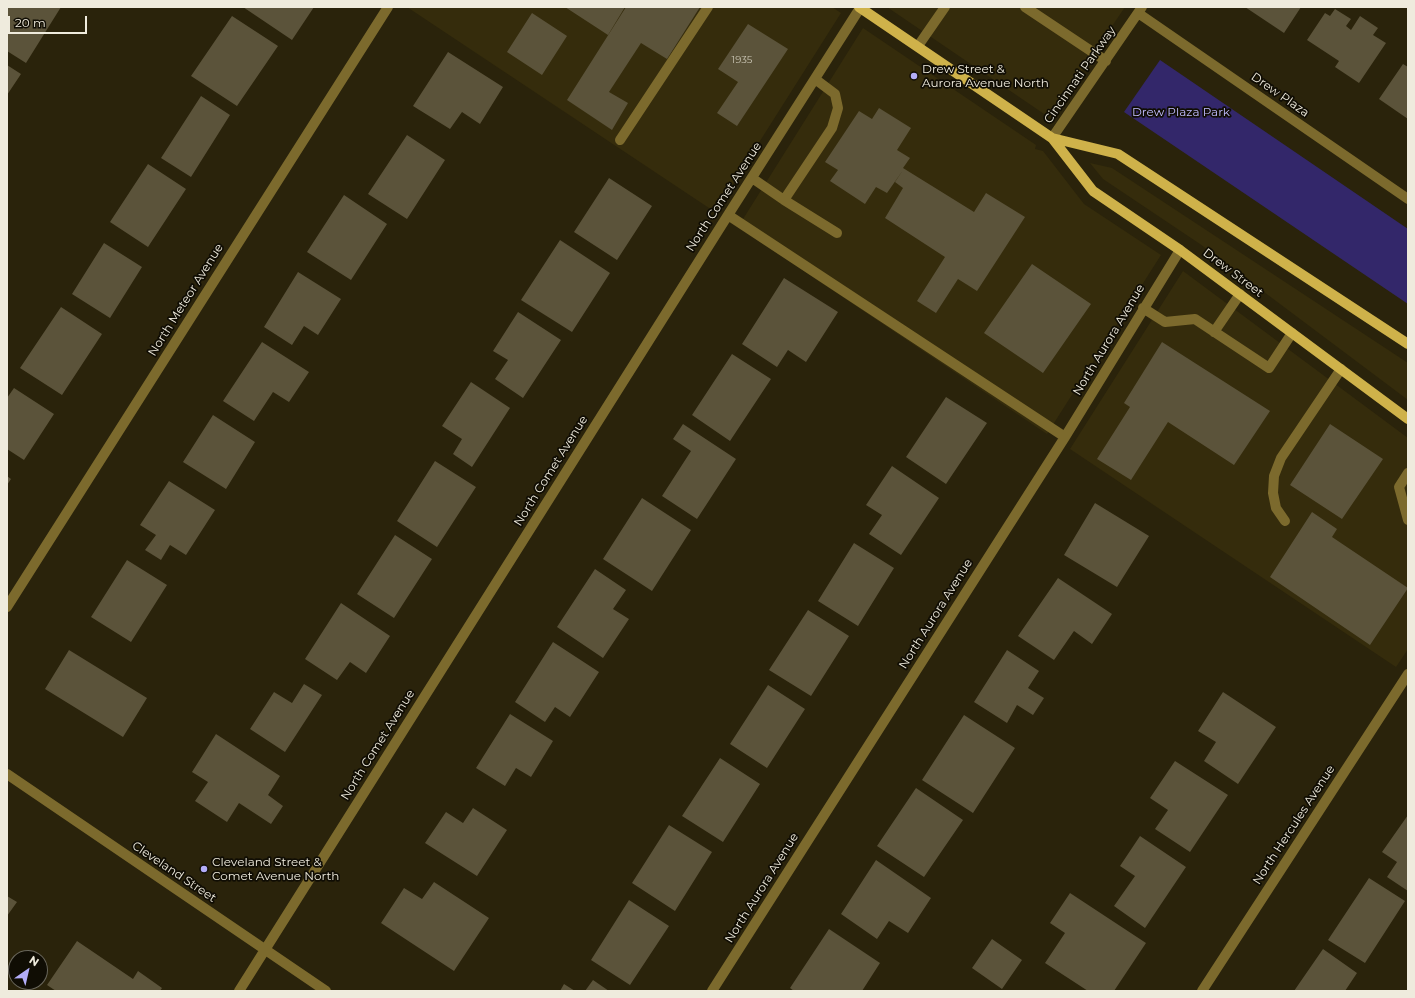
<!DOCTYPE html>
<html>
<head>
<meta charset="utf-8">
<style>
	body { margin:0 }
	#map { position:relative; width:1415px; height:998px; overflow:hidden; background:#2a230b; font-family:Montserrat,sans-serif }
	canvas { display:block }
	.frame { position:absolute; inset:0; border:8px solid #efebdd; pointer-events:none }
	.north { position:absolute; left:8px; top:950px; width:40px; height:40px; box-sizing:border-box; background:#100d04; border:1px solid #69665b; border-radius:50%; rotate:34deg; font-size:11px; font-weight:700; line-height:16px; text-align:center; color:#efebdd }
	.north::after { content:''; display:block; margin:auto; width:14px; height:18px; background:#b3adf9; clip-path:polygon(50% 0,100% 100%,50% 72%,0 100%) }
	.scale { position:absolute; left:8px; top:16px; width:79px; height:18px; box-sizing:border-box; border:2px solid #efebdd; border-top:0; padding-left:5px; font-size:12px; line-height:14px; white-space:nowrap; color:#efebdd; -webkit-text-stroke:3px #100d04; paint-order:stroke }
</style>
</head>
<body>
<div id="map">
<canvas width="1415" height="998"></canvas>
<div class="frame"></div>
<div class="north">N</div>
<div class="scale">20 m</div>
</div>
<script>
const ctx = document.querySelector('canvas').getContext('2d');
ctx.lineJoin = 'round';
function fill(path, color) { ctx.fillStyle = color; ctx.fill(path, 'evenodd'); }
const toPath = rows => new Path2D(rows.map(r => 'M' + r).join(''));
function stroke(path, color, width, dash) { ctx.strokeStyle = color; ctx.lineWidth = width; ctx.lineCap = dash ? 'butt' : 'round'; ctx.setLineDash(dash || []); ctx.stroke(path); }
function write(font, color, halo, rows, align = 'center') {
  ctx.font = font + ' Montserrat,sans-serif'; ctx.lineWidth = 3.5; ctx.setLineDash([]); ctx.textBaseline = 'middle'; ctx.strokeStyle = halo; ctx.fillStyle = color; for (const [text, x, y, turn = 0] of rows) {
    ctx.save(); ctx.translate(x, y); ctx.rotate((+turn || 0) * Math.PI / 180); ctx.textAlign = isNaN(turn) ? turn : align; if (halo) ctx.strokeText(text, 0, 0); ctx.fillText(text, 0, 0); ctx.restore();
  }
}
const built = toPath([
	[407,7,832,7,841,13,715,212],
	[887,7,1125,7,1050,118],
	[863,28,1036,145,1035,149,1043,151,1084,204,1161,255,1047,434,738,227],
	[1090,163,1112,168,1408,363,1408,400,1200,244,1103,179],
	[1183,271,1408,438,1408,649,1396,667,1070,449]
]);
const green = toPath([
	[1160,60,1408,229,1408,304,1124,112]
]);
const building = toPath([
	[7,7,61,7,26,63,7,51],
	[243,7,314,7,292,40],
	[565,7,625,7,608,35],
	[626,7,700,7,667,59,641,43,609,92,628,103,612,130,567,100],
	[1245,7,1301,7,1284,33],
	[1335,9,1351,19,1346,26,1351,30,1360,16,1378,28,1373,35,1386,43,1359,83,1335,67,1339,61,1307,40,1325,13,1330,16],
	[532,13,567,36,542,75,507,52],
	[232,16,278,46,237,106,191,76],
	[748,24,788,49,737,126,717,113,738,82,718,69],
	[448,52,503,87,480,124,462,112,450,129,413,106],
	[1403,64,1408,67,1408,119,1379,99],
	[7,65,21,74,7,95],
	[201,96,230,115,191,177,161,158],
	[879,108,911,128,897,150,910,158,903,168,974,212,986,193,1025,217,977,291,958,279,936,313,917,301,945,257,885,218,903,188,895,182,903,170,887,193,876,187,865,204,830,181,838,170,825,162,859,111,872,119],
	[407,135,445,160,407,219,368,194],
	[148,164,186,189,148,247,110,222],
	[609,178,652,206,617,260,574,232],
	[344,195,387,224,351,280,307,252],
	[560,240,610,273,572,332,521,300],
	[104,243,142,267,110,318,72,294],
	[1032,264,1091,304,1043,373,984,333],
	[298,272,341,299,318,335,304,326,292,345,264,327],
	[784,278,838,312,806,362,788,350,777,367,742,344],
	[61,307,102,334,62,395,20,368],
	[518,312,561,340,523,398,495,379,508,360,493,351],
	[262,342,309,372,289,402,273,392,254,421,223,401],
	[1162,342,1270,411,1234,465,1168,422,1131,480,1097,459,1130,407,1124,403],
	[732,354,771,379,730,441,692,415],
	[471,382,510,408,472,467,453,454,462,439,442,426],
	[14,388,54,414,24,460,7,449,7,398],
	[946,397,987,423,946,484,906,457],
	[213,415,255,442,226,489,183,462],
	[683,424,736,459,697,519,662,496,691,451,673,439],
	[1330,424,1383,459,1342,519,1290,485],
	[435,461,476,487,437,547,397,521],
	[892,466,939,498,901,555,869,534,882,515,866,505],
	[7,476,11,479,7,485],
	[169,481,215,510,186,555,170,545,161,560,145,550,156,535,140,525],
	[642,498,691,530,652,591,603,559],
	[1095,503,1149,536,1117,587,1064,555],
	[1312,512,1337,529,1332,537,1408,588,1370,645,1270,577],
	[395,535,432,559,394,618,357,594],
	[854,543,894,568,858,626,818,601],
	[127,560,167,585,131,642,91,617],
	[595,569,626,590,613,609,629,619,603,658,557,627],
	[1058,578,1112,614,1092,644,1074,631,1054,660,1018,636],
	[341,603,390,636,366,673,350,662,337,680,305,659],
	[808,610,849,636,811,696,769,670],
	[553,642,599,672,570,717,555,707,545,722,515,702],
	[69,650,147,698,123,737,45,689],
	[1007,650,1039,671,1028,688,1044,698,1033,715,1017,705,1007,723,974,702],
	[304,684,322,695,285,752,250,729,274,692,292,703],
	[768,685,805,709,767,768,730,744],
	[1223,692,1276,727,1238,784,1204,761,1216,742,1198,731],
	[510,714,553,741,531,777,516,768,505,786,476,768],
	[964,715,1015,748,973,813,922,780],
	[216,734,280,776,268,795,283,806,271,824,239,803,227,822,195,801,208,782,192,772],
	[720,758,760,784,723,842,682,816],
	[1175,761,1228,795,1190,852,1155,829,1168,810,1150,798],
	[916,788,963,820,924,877,877,846],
	[473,808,507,830,477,876,425,843,446,812,463,823],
	[1408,815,1408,891,1387,877,1397,862,1382,852],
	[669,825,712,852,675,911,632,883],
	[1140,836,1186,867,1145,928,1114,906,1135,876,1120,866],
	[876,860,931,898,908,933,889,921,877,939,841,914],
	[1369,878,1405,901,1365,963,1328,940],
	[434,882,489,918,454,971,381,923,404,888,422,899],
	[1070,893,1146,943,1114,991,1088,991,1045,963,1065,933,1050,923],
	[7,896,17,902,7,916],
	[629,900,669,926,630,985,591,960],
	[829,929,880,963,862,991,794,991,790,988],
	[992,939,1022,960,1002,989,972,968],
	[77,941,133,979,138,971,162,988,160,991,56,991,47,985],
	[1323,949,1357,973,1345,991,1294,991],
	[593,980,609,991,585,991],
	[564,984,575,991,560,991]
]);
const minor = toPath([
	[1025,7,1106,61],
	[1138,13,1408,199],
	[918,46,945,7],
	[1052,138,1142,7],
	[620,140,708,7],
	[752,178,784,200,832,128,838,108,835,94,815,79],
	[784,200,837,233],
	[728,215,1065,437],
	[1143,308,1165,322,1195,319,1269,368,1292,333],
	[1214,332,1240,294],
	[1408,473,1399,487,1408,520],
	[1285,521,1276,508,1273,493,1274,476,1281,458,1341,369],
	[7,607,388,7],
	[7,774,326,991],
	[239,991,728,215,860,8],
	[712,991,1065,437,1180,250],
	[1202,991,1408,674]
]);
const major = toPath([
	[859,7,1052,138,1093,191,1180,250,1408,419],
	[1052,138,1118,154,1408,344]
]);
const markers = [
	[914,76,4,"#b3adf9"],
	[204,869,4,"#b3adf9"]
];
const numberNames = [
	["1935",742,60]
];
const poiNames = [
	["Drew Street &",922,69],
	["Aurora Avenue North",922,83],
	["Cleveland Street &",212,862],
	["Comet Avenue North",212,876]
];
const streetNames = [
	["Cincinnati Parkway",1080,75,-55],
	["Drew Plaza",1280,95,35],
	["North Comet Avenue",724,197,-57],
	["Drew Street",1233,273,37],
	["North Meteor Avenue",186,300,-58],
	["North Aurora Avenue",1109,340,-59],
	["North Comet Avenue",551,471,-58],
	["North Aurora Avenue",936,614,-58],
	["North Comet Avenue",378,745,-58],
	["North Hercules Avenue",1294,825,-57],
	["Cleveland Street",174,872,34],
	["North Aurora Avenue",762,888,-58]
];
const parkNames = [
	["Drew Plaza Park",1181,112]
];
fill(built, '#352c0c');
fill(green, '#33276a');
fill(building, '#5b533a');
stroke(minor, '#7c6a2d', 10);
stroke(major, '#cfb24a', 10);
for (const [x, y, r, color] of markers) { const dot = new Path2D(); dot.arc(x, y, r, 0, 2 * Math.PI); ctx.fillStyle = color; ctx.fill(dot); stroke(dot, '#100d04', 1.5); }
write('10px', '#cac5b4', null, numberNames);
write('12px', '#efebdd', '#100d04', poiNames, 'left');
write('12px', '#efebdd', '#100d04', streetNames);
write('12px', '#c0bbfe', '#100d04', parkNames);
</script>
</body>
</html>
